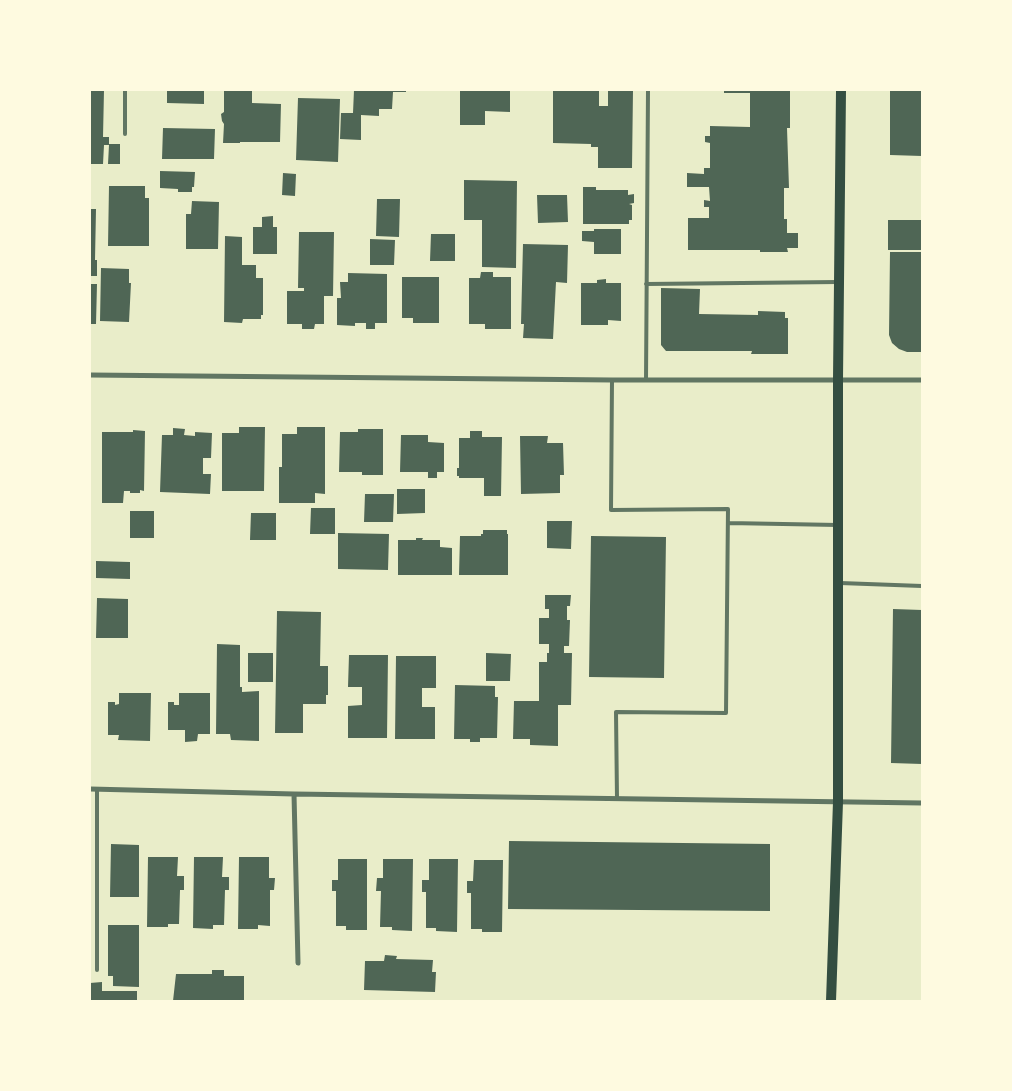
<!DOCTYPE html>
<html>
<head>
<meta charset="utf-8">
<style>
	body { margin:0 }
	#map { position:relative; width:1012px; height:1091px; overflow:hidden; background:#e9edc9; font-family:Cabin,sans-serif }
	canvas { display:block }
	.frame { position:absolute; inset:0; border:91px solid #fefae0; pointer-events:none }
</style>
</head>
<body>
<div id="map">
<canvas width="1012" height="1091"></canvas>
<div class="frame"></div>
</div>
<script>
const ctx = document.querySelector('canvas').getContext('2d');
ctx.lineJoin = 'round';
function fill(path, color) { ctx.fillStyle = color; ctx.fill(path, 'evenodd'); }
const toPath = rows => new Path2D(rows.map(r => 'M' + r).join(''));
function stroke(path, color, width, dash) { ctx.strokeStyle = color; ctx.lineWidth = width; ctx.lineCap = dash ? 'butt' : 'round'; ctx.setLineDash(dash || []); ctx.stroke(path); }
const building = toPath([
	[90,90,104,90,103,137,109,137,109,144,120,144,120,164,108,164,109,145,104,145,103,164,90,164],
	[167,90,204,90,204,104,167,103],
	[224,90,252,90,252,103,281,104,280,142,240,142,240,143,223,143,224,124,222,121,221,114,224,112],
	[354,90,406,90,406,92,393,92,392,109,379,109,379,116,361,115,361,140,340,139,341,113,353,113],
	[460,90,510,90,510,112,485,111,485,125,460,125],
	[553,90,599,90,599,106,608,106,608,90,633,90,632,168,598,168,598,147,591,147,591,144,553,143],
	[724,90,790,90,790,128,787,128,789,188,784,188,784,219,787,219,787,233,798,233,798,248,787,248,788,252,760,252,760,250,688,250,688,218,709,218,709,207,704,207,704,200,710,201,709,187,687,187,687,173,704,174,704,168,710,168,710,143,705,142,705,136,710,136,710,126,750,127,750,93,724,93],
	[890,90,922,90,922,156,890,155],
	[298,98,340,99,338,162,296,160],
	[163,128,215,129,214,159,162,159],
	[160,171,195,172,194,187,192,187,192,192,178,192,178,189,160,188],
	[283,173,296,174,295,196,282,195],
	[464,180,517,181,516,268,482,267,482,220,464,220],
	[109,186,145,186,145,198,149,198,149,246,108,246],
	[583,187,596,187,596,190,628,190,628,195,634,194,634,203,629,204,632,205,632,220,629,220,629,224,583,224],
	[537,195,567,195,568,222,538,223],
	[377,199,400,199,399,237,376,236],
	[192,201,219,202,218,249,186,249,186,214,191,214],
	[90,209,96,209,95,260,97,260,97,276,90,276],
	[273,216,273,227,277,227,277,254,253,254,253,227,262,227,262,217],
	[888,220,922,220,922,250,888,250],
	[594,229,621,229,621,254,594,254,594,242,582,241,582,231,594,231],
	[299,232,334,232,333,296,324,296,324,324,315,324,314,329,302,329,302,324,287,324,287,291,304,291,304,288,298,288],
	[431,234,455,234,455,261,430,261],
	[225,236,242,237,242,265,256,265,256,278,263,278,263,315,261,315,261,319,243,319,242,323,224,322],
	[370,239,395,240,394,265,370,265],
	[523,244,568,245,567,283,556,282,553,339,523,338,524,324,521,324],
	[890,252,922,252,922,352,907,352,899,349,892,343,889,335],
	[101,268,129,269,129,283,131,283,129,322,100,321],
	[481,272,493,272,493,277,511,277,511,329,485,329,485,324,469,324,469,278,480,278],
	[348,273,387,274,387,323,375,323,375,329,366,329,366,323,355,323,355,326,337,325,337,298,341,298,340,282,348,282],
	[402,277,439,277,439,323,413,323,413,318,402,318],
	[606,279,606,283,621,283,621,321,608,320,608,325,581,325,581,283,597,283,597,280],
	[90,284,97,284,96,324,90,324],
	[661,288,700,289,699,314,758,315,758,311,785,312,785,318,788,318,788,354,751,354,752,351,666,351,661,345],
	[239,427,265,427,264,491,222,491,222,433,239,433],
	[297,427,325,427,325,494,315,493,315,503,279,503,279,467,282,467,282,434,297,434],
	[173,428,185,429,184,435,195,436,195,432,212,433,211,458,203,458,203,474,211,474,210,494,160,492,162,435,173,435],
	[358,429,383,429,383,475,362,475,362,472,339,472,340,432,358,432],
	[133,430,145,431,144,491,140,490,140,493,130,493,130,491,124,491,123,503,102,503,102,432,133,432],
	[470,431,482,431,482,437,502,437,501,496,484,496,484,478,459,478,459,476,457,476,457,468,459,468,459,438,470,438],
	[401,435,428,435,428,442,444,443,444,472,437,472,437,478,428,478,428,472,400,472],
	[520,436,548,436,547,443,563,443,564,475,560,475,560,493,521,494],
	[397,489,425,489,425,513,397,514],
	[365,494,394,494,393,522,364,522],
	[311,508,335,508,335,534,310,534],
	[130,511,154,511,154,538,130,538],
	[251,513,276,513,276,540,250,540],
	[547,521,572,521,571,549,547,548],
	[483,530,507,530,507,534,508,534,508,575,459,575,460,536,481,536,481,534,483,534],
	[338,533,389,534,388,570,338,569],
	[591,536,666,537,664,678,589,677],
	[416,538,423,538,422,540,440,540,440,547,452,548,452,575,398,575,398,540,416,540],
	[96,561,130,562,130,579,96,578],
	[545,595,571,595,570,606,567,606,567,620,570,620,569,646,564,646,564,653,572,653,571,705,558,705,558,746,530,745,530,739,513,739,514,701,539,701,539,662,547,662,547,653,549,653,549,644,539,644,539,618,549,618,549,609,545,609],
	[97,598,128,599,128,638,96,638],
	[893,609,922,610,922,764,891,763],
	[277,611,321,612,320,666,328,666,328,695,326,695,326,704,303,704,303,733,275,733],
	[217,644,240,645,240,687,242,687,242,692,259,691,259,741,231,740,230,734,216,734],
	[248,653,273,653,273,682,248,682],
	[486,653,511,654,510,681,486,681],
	[349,655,388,655,387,738,348,738,348,706,362,705,362,687,348,687],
	[396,656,436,656,436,688,422,688,422,707,435,707,435,739,395,739],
	[455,685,495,686,495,697,498,697,497,738,480,738,480,742,470,742,470,739,454,739],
	[119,693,151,693,150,741,118,740,119,735,108,735,108,702,115,702,115,705,119,704],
	[179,693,210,693,210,734,198,734,197,741,185,742,185,730,168,730,168,702,174,702,174,705,179,705],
	[509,841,770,844,770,911,508,909],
	[111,844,139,845,139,897,110,897],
	[148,857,178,857,177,876,184,876,184,890,180,890,179,924,168,924,168,927,147,927],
	[194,857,223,857,222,877,229,877,229,890,225,890,224,925,213,925,213,929,193,928],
	[239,857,269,857,269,878,275,878,274,890,270,890,270,926,258,925,258,929,238,929],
	[338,859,367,859,367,930,346,930,346,926,336,926,336,891,332,891,332,880,338,880],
	[383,859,413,859,412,931,392,930,392,927,380,927,381,891,376,891,377,878,383,878],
	[429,859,458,859,457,932,436,931,436,928,426,928,426,892,422,892,422,880,429,880],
	[474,860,503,860,502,932,482,932,482,929,471,929,471,893,467,893,467,881,473,881],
	[108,925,139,925,139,987,113,986,113,976,108,976],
	[385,955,397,956,396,959,433,960,432,972,436,972,435,992,364,990,365,961,384,961],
	[212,970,224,970,224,976,244,976,244,1001,173,1001,176,974,212,974],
	[102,982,102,991,137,991,137,1001,90,1001,90,983]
]);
const service = toPath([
	[125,90,125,134],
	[646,284,838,282],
	[612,380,611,510,728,509,726,713,616,712,617,799],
	[646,380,648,90],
	[728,523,838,525],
	[840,583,922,586],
	[97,970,97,789]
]);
const minor = toPath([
	[90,375,612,380,922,380],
	[90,789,294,794,922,803],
	[294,794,298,963]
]);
const secondary = toPath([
	[831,1001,838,802,838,379,841,90]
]);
fill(building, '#4f6655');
stroke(service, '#617663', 4);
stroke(minor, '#617663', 5);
stroke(secondary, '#344e41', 10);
</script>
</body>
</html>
